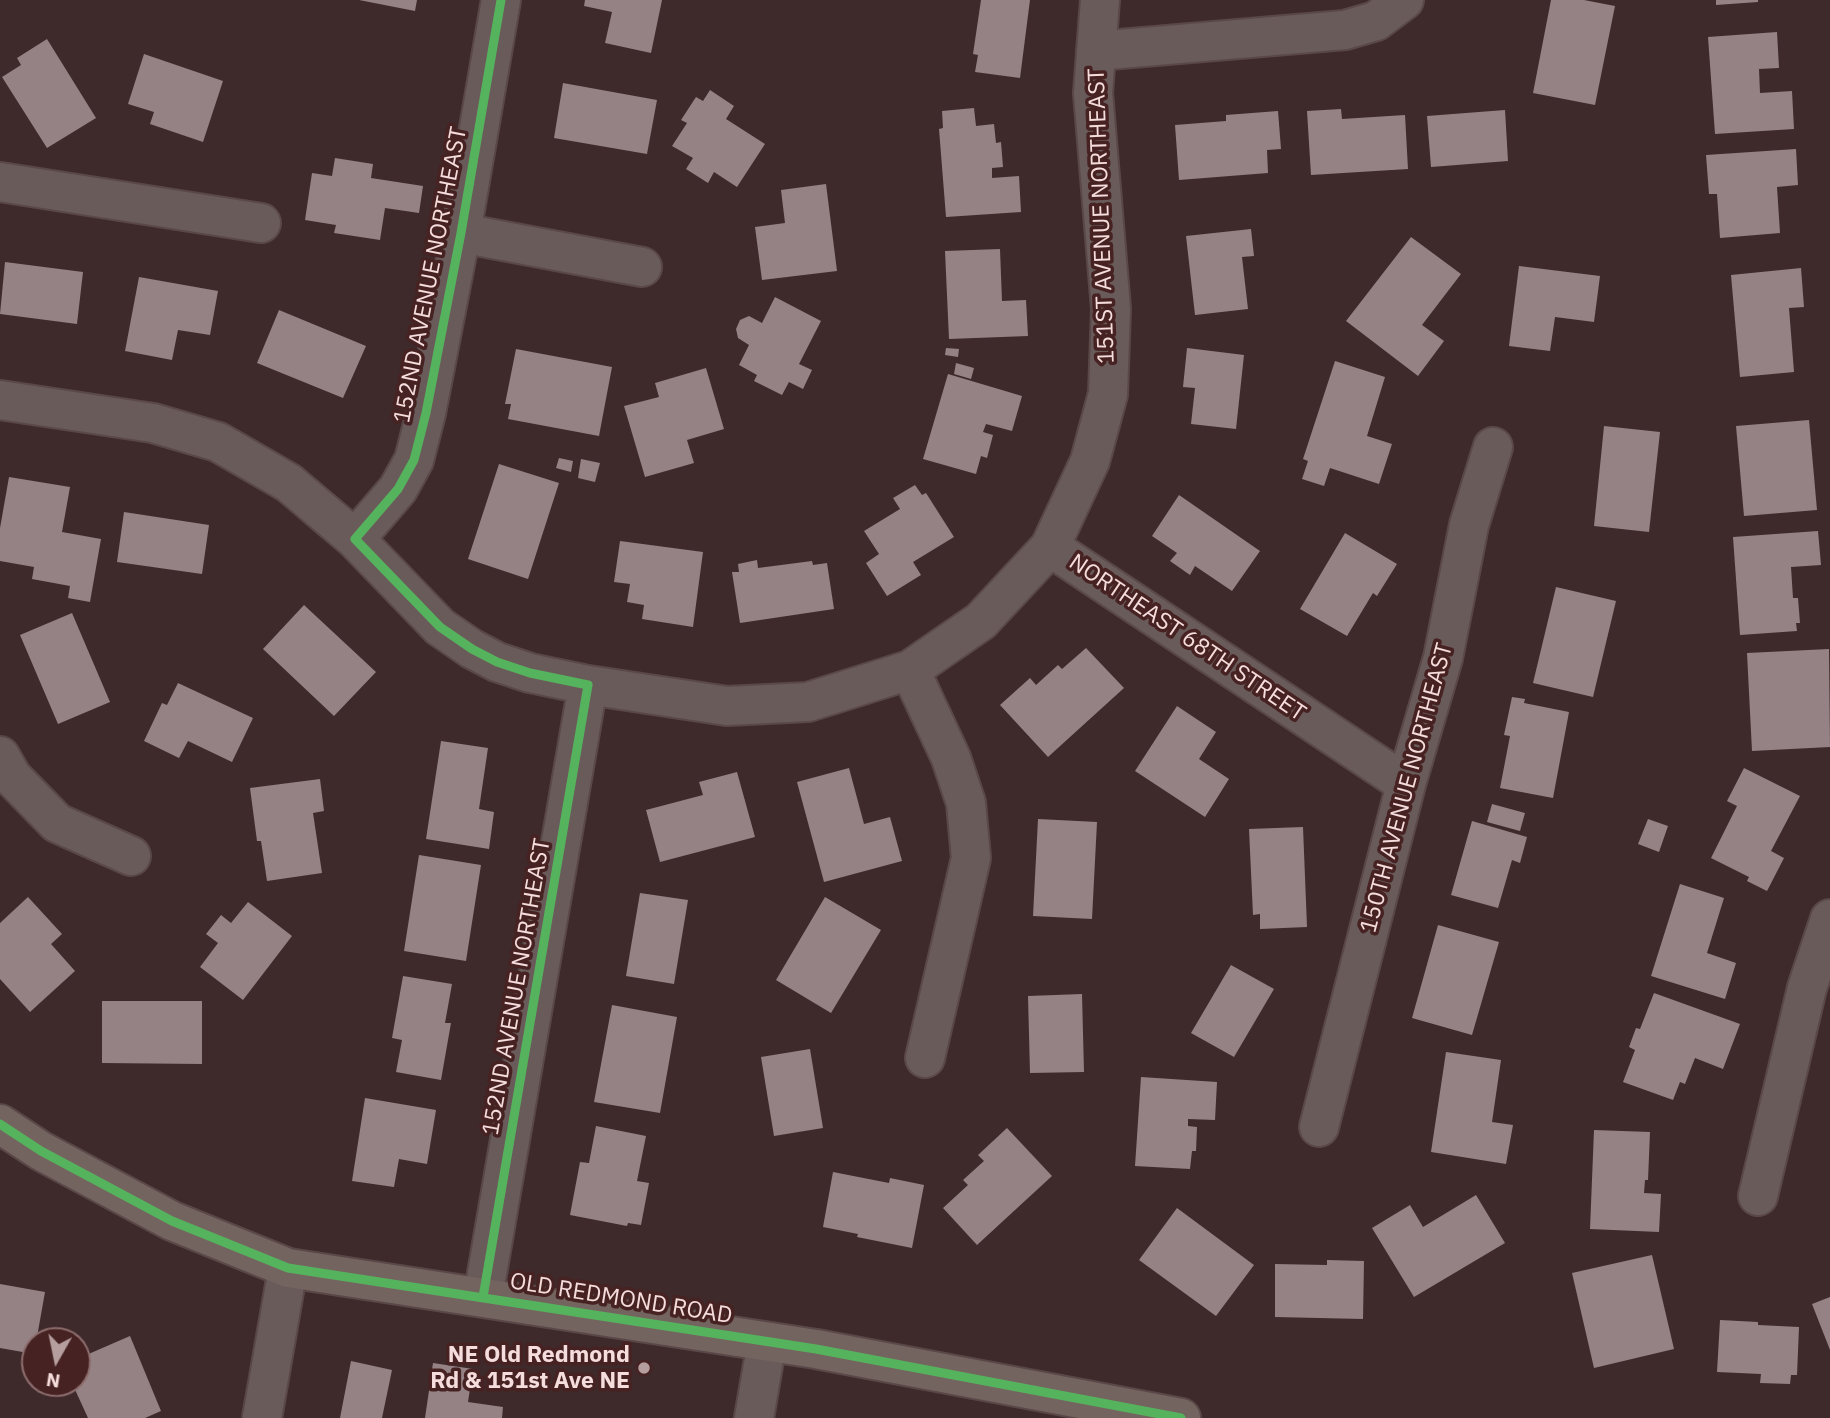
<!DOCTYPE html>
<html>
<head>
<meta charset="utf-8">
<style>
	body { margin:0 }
	#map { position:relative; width:1830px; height:1418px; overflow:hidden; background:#3f2a2b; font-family:"IBM Plex Sans",sans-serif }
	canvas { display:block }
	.north { position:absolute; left:21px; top:1327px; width:70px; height:70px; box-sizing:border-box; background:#472223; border:2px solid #8d6d6d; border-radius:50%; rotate:189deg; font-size:19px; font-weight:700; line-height:28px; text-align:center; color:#f6dddd }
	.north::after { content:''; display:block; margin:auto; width:24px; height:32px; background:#b69e9f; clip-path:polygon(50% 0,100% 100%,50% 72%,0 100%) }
</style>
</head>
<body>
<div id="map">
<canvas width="1830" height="1418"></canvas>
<div class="north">N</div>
</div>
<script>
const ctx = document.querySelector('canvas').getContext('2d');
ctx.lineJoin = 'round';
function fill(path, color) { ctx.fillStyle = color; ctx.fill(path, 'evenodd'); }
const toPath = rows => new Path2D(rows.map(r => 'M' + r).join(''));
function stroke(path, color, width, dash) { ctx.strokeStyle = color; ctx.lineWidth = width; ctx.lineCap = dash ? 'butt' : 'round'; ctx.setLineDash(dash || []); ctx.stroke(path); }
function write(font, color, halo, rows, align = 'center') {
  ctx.font = font + ' "IBM Plex Sans",sans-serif'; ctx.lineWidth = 7; ctx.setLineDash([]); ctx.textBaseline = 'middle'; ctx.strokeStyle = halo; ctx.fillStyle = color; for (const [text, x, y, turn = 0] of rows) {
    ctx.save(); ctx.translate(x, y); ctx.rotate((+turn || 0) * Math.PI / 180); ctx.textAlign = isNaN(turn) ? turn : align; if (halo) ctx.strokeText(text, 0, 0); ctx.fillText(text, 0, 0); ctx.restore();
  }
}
const building = toPath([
	[359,0,417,0,415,11],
	[585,0,662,0,651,53,605,43,612,12,584,6],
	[981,0,1030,0,1020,78,975,72,978,55,973,54],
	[1551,0,1584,0,1615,6,1595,105,1533,93],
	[1716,0,1758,0,1758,2,1716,5],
	[1777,32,1779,68,1759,69,1760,93,1792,91,1794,129,1715,134,1708,37],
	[47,39,96,118,47,148,2,77,21,65,17,58],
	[144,54,223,81,203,142,150,124,154,112,128,104],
	[563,83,657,100,647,154,554,138],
	[710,90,734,106,726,119,765,144,737,187,714,172,708,183,686,169,693,158,672,146,687,123,681,120,696,97,703,101],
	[974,108,976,126,994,124,996,143,1001,142,1003,167,992,168,992,178,1019,176,1021,212,946,217,939,129,943,128,942,111],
	[1341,109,1342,119,1405,115,1408,169,1311,175,1307,111],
	[1505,110,1508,161,1431,167,1427,116],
	[1278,111,1281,149,1267,150,1268,173,1179,180,1175,125,1226,121,1226,115],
	[1796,149,1798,185,1777,187,1780,233,1720,238,1717,194,1709,194,1706,155],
	[335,158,373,164,371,178,423,186,419,213,385,208,380,240,334,233,336,225,305,220,312,173,332,176],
	[826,184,837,271,762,280,755,227,785,223,781,190],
	[1251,229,1254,256,1242,257,1248,309,1195,315,1186,236],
	[1411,237,1461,274,1422,325,1444,341,1418,376,1346,321],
	[1000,249,1002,301,1026,300,1028,336,949,339,945,251],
	[5,262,83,272,77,324,0,314],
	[1519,266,1600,276,1594,322,1555,317,1550,351,1509,346],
	[1801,268,1804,307,1789,308,1794,372,1740,377,1731,275],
	[139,277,218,291,210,335,178,330,172,360,125,351],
	[775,297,821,321,799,364,812,370,803,389,789,382,782,395,754,381,757,375,739,365,749,345,738,338,736,329,740,320,749,316,762,323],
	[279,310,366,346,343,398,257,363],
	[946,348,959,349,958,357,945,355],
	[1187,348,1244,355,1236,429,1191,424,1195,388,1183,387],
	[516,349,612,367,599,436,508,419,511,404,505,404],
	[1335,361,1385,377,1367,436,1392,444,1379,484,1330,468,1324,486,1302,479,1308,461,1303,459],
	[956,363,974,368,971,379,954,374],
	[706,368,724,429,687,440,694,463,645,477,624,406,659,397,655,383],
	[948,374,1022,396,1012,431,986,424,983,432,993,435,987,458,981,456,976,474,923,459],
	[1809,420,1817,510,1744,516,1736,426],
	[1604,426,1660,432,1649,532,1594,526],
	[559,458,573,461,571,472,556,468],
	[581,459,600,463,595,482,578,478],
	[499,464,559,483,528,579,468,559],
	[9,477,70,487,62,532,101,539,90,602,68,598,70,586,32,579,34,567,0,561,0,528],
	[915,485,922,495,926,493,954,537,913,562,921,575,887,596,866,563,879,554,864,531,900,509,893,498],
	[1179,495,1260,551,1232,591,1195,566,1190,575,1170,561,1177,553,1152,536],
	[124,512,209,525,202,574,117,562],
	[1818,531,1821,565,1791,567,1793,598,1798,598,1800,623,1796,623,1797,631,1740,635,1733,537],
	[1345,533,1397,564,1377,596,1373,593,1347,636,1300,609],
	[620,541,703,552,693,627,642,619,644,605,627,602,630,584,614,582],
	[757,560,758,568,812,561,813,565,827,563,834,609,740,623,732,572,739,572,738,564],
	[1556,587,1616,601,1593,697,1533,683],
	[304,605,376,672,334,716,263,649],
	[72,613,110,702,58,724,20,635],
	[1086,648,1124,688,1048,757,1000,705,1030,678,1036,685,1058,665,1062,669],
	[1829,649,1830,747,1752,751,1747,653],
	[178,683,253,718,232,762,188,741,179,758,144,741,162,703,167,705],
	[1512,697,1525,699,1524,703,1569,712,1553,798,1500,788,1510,736,1504,735],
	[1177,706,1216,732,1199,759,1229,779,1205,817,1135,771],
	[441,741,488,748,479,809,494,812,489,849,426,839],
	[849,768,864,824,890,817,902,861,824,882,797,782],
	[1744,768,1800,796,1771,851,1784,858,1767,891,1747,881,1749,877,1711,858,1737,806,1727,801],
	[737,772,755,837,660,862,646,810,703,795,699,782],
	[320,779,324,811,313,813,322,873,267,881,261,841,257,841,250,788],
	[1492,804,1525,813,1520,831,1487,822],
	[1038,819,1097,822,1092,919,1033,916],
	[1648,819,1668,826,1659,852,1638,844],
	[1472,821,1527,837,1520,863,1512,860,1498,908,1451,895],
	[1303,827,1307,927,1260,929,1260,914,1253,915,1249,829],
	[419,855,481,865,466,961,404,951],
	[1680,884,1724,898,1707,953,1736,963,1725,999,1651,976],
	[640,893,688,900,674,984,626,976],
	[28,897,62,934,51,944,75,971,30,1012,0,979,0,923],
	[825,897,881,930,831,1013,776,980],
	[248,902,292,936,243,1000,200,967,218,943,206,934,221,915,231,923],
	[1438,925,1499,942,1472,1035,1412,1018],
	[1231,965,1274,989,1234,1057,1191,1033],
	[403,976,452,984,445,1023,451,1023,441,1080,396,1072,402,1040,392,1038],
	[1654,993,1740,1024,1723,1069,1695,1058,1685,1084,1680,1082,1673,1100,1623,1082,1635,1050,1629,1047,1636,1028,1640,1029],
	[1082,994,1084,1072,1030,1073,1028,996],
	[102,1001,202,1001,202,1064,102,1063],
	[612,1005,677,1017,660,1113,594,1102],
	[810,1049,823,1128,774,1136,761,1057],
	[1446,1052,1501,1060,1492,1122,1513,1125,1506,1164,1431,1152],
	[1141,1077,1217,1082,1215,1120,1188,1119,1188,1126,1197,1127,1196,1151,1192,1151,1190,1169,1135,1166],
	[365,1098,436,1110,427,1164,399,1159,394,1187,352,1181],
	[596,1126,646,1136,637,1181,649,1183,641,1225,628,1223,627,1226,570,1215,580,1162,589,1163],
	[1007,1128,1052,1176,977,1245,943,1208,968,1185,963,1180,984,1161,978,1155],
	[1594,1130,1650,1132,1648,1180,1645,1180,1644,1193,1661,1194,1659,1232,1590,1229],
	[833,1172,889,1183,890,1178,924,1185,912,1248,857,1237,858,1234,823,1227],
	[1476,1195,1505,1243,1414,1297,1372,1228,1410,1205,1423,1227],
	[1177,1208,1254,1265,1216,1316,1139,1260],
	[1652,1255,1674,1349,1594,1368,1572,1273],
	[1327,1260,1364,1261,1363,1319,1275,1317,1275,1264,1327,1265],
	[0,1284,45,1292,34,1354,0,1348],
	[1830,1297,1830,1350,1812,1304],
	[1720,1320,1758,1322,1758,1325,1799,1327,1797,1375,1791,1375,1790,1384,1760,1383,1761,1374,1717,1372],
	[130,1336,161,1411,145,1418,88,1418,72,1383,77,1383,77,1359],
	[351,1361,392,1370,382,1418,340,1418],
	[433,1363,473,1369,468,1402,503,1407,502,1418,425,1418]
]);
const minor = toPath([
	[1096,51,1345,30,1376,21,1404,0],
	[0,182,261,223],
	[461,233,642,267],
	[0,400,153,423,218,442,289,483,355,539,440,627,472,649,497,662,530,673,588,685,727,706,808,702,910,670,981,621,1050,547,1090,461,1108,394,1111,309,1093,93,1100,0],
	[355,539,398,489,414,460,426,413,461,233,501,0],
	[1050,547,1406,784],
	[910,670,951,758,966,803,971,858,925,1058],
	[0,756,12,777,57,823,131,856],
	[1319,1127,1406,784,1443,658,1469,525,1493,447],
	[1758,1196,1807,988,1830,919],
	[483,1297,588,685],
	[262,1418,288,1268],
	[754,1418,767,1342]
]);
const major = toPath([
	[0,1124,41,1151,172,1221,288,1268,816,1349,1181,1418]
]);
const cycleway = toPath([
	[0,1124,41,1151,172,1221,288,1268,816,1349,1181,1418],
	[483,1297,588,685,530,673,497,662,472,649,440,627,355,539,398,489,414,460,426,413,461,233,501,0]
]);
const markers = [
	[644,1368,7,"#b69e9f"]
];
const streetNames = [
	["151ST AVENUE NORTHEAST",1102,216,-92],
	["152ND AVENUE NORTHEAST",431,275,-79],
	["NORTHEAST 68TH STREET",1187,638,34],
	["150TH AVENUE NORTHEAST",1407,788,-75],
	["152ND AVENUE NORTHEAST",517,987,-80],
	["OLD REDMOND ROAD",621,1299,9]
];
const poiNames = [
	["NE Old Redmond",630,1355],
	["Rd & 151st Ave NE",630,1381]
];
fill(building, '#958285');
stroke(minor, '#5a4849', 42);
stroke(major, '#5a4849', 42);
stroke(minor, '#6a5b5b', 38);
stroke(major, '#746460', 38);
stroke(cycleway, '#56b35d', 9);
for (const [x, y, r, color] of markers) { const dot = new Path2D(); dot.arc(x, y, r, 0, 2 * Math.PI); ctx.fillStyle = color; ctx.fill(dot); stroke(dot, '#472223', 2.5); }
write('23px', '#f6dddd', '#472223', streetNames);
write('bold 23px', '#f6dddd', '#472223', poiNames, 'right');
</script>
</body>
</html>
